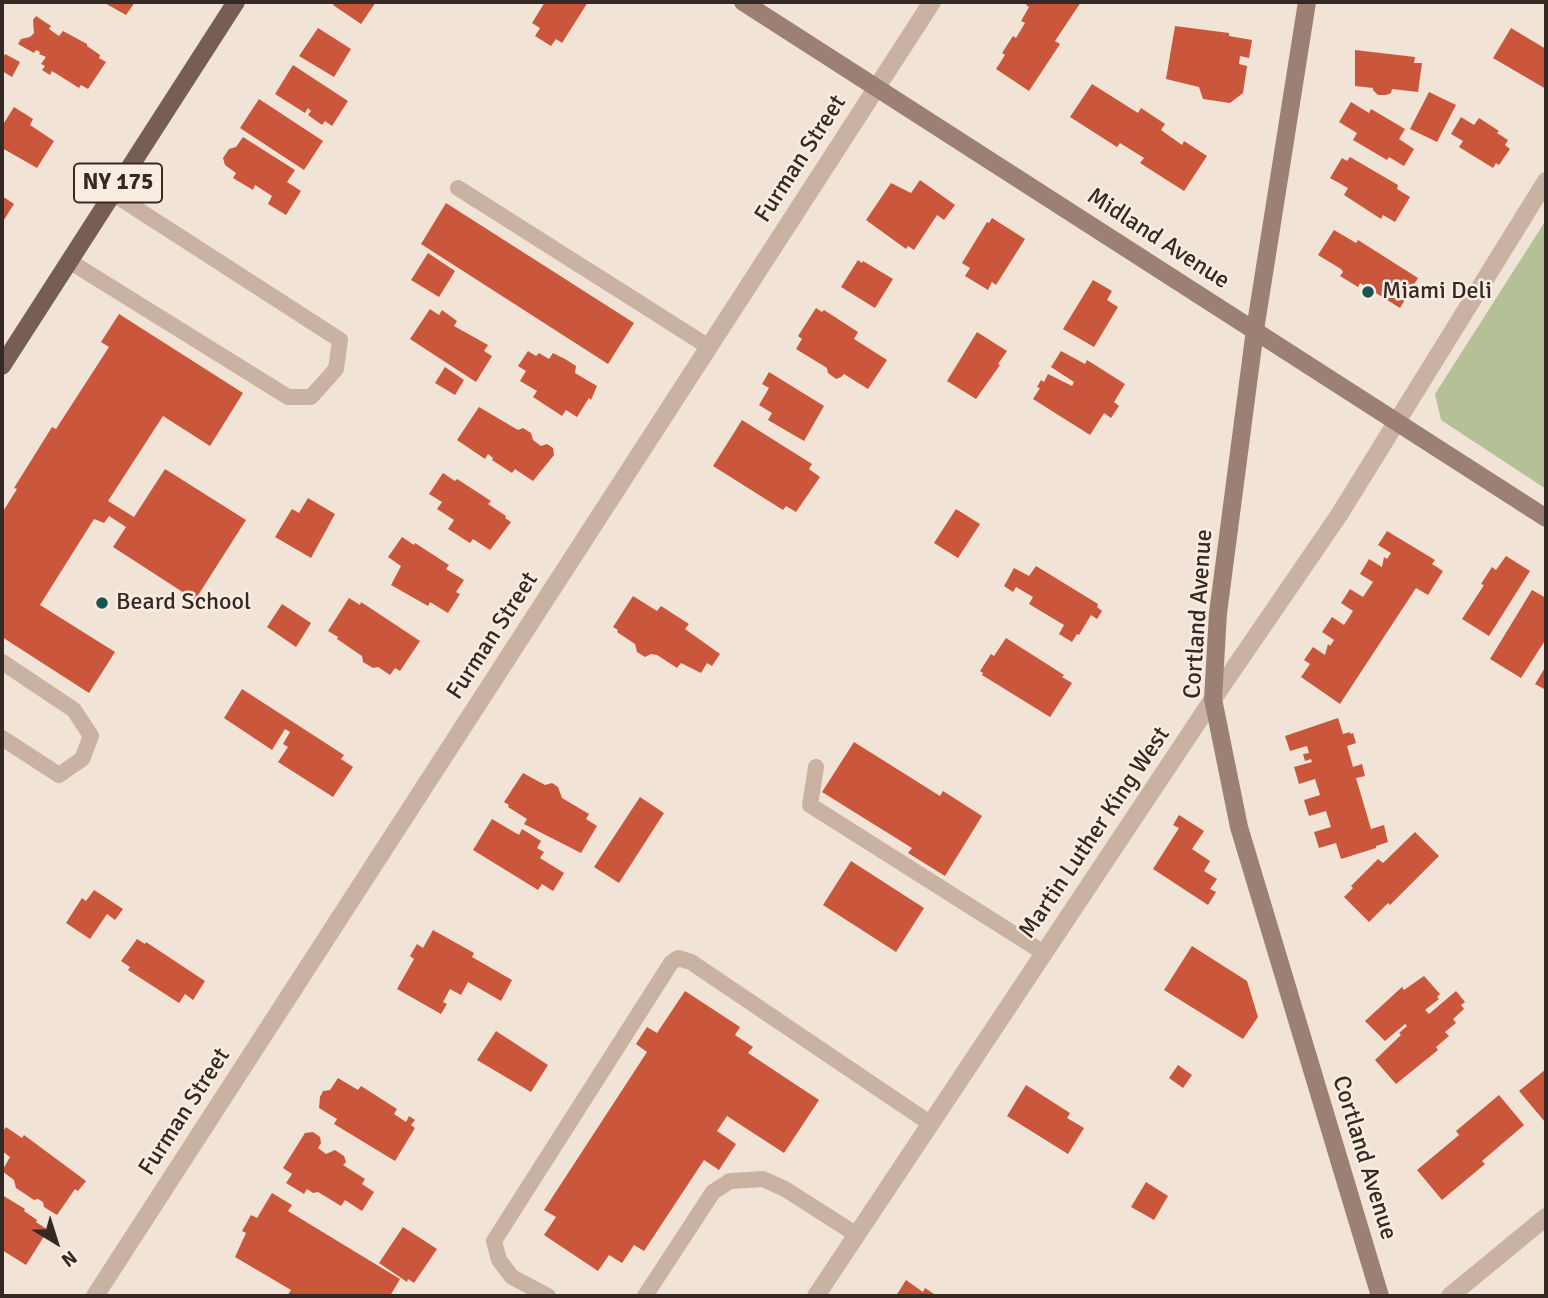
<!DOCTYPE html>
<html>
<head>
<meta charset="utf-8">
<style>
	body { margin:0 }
	#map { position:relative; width:1548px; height:1298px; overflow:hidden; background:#f1e3d6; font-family:Signika,sans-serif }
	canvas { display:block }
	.frame { position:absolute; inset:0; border:4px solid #342925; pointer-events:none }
	.north { position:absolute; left:21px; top:1207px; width:70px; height:70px; -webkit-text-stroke:5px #f9ede2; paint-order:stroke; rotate:142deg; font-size:19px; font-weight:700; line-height:28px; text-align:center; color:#342925 }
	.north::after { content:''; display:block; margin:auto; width:24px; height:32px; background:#342925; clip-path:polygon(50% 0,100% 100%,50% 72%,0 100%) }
</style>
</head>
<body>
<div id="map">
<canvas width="1548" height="1298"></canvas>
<div class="frame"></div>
<div class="north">N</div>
</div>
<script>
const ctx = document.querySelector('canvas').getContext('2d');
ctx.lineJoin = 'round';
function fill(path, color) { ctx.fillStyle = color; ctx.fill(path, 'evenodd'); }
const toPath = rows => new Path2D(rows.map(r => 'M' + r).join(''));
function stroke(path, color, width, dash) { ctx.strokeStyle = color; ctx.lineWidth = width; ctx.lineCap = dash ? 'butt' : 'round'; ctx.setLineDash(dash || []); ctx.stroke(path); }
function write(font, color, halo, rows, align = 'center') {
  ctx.font = font + ' Signika,sans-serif'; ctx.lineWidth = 5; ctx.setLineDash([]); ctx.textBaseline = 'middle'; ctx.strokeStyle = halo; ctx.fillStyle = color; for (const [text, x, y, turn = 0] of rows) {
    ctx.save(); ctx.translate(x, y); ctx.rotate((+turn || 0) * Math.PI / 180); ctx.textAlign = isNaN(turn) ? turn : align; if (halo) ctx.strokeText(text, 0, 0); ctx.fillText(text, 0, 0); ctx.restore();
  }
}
const green = toPath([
	[1546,220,1546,489,1441,420,1435,394]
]);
const building = toPath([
	[103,2,135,2,126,15],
	[335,2,376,2,361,24,333,5],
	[545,2,588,2,562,43,556,39,551,46,535,36,540,28,532,23],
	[1028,2,1081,2,1055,41,1060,44,1029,91,996,69,1005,55,1002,53,1013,36,1016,38,1025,23,1021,21,1029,7,1026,5],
	[36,16,51,26,49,29,59,36,63,31,87,44,87,46,100,55,99,58,106,62,88,89,81,85,79,88,52,71,50,75,42,70,45,66,41,64,46,57,39,54,40,52,36,50,34,53,18,44,21,39,30,37,34,33,33,20],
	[1175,26,1229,33,1229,36,1252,40,1249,58,1240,56,1239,64,1247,66,1243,93,1230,103,1203,99,1199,87,1166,79],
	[318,28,351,49,334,77,299,56],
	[1511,28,1546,49,1546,89,1493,58],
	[1355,50,1415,57,1414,63,1422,63,1418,92,1392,89,1391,93,1386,95,1378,95,1373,90,1373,88,1355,86],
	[5,54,20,62,12,77,2,71,2,60],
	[293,65,348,101,332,126,325,121,322,125,308,115,311,111,308,108,305,113,275,94],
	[1092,84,1138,113,1141,108,1165,124,1161,130,1182,145,1184,141,1207,156,1184,191,1140,163,1144,158,1120,143,1117,147,1070,117],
	[1429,92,1456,105,1437,142,1410,129],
	[259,99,323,141,304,170,240,128],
	[1351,102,1369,113,1371,109,1405,129,1399,139,1414,149,1404,166,1389,157,1387,160,1353,140,1357,133,1339,122],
	[14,107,33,119,30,125,54,141,37,168,2,148,2,126],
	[1461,117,1474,125,1479,118,1499,131,1497,133,1508,140,1505,145,1510,149,1499,165,1496,163,1493,168,1459,147,1463,141,1451,134],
	[243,137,295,170,287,182,301,191,286,215,268,204,272,196,255,185,253,190,233,178,236,173,225,165,223,158,229,149,236,147],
	[1350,157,1398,185,1397,189,1410,197,1395,222,1383,215,1381,219,1344,195,1348,188,1330,178,1342,158,1347,161],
	[920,180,955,205,944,220,937,215,914,250,908,246,906,249,866,220,891,183,911,193],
	[2,196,14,204,2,223],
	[446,203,634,323,608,364,421,244],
	[992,218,1025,239,996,285,992,282,988,290,965,276,970,268,962,263,987,222,989,223],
	[1334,230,1356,243,1358,240,1418,278,1400,308,1360,283,1358,287,1340,276,1343,272,1341,269,1318,255],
	[428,253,455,271,439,297,411,280],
	[858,260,862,263,863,261,893,279,875,308,841,287],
	[1093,280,1112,291,1107,300,1118,307,1094,347,1063,329],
	[816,308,822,312,824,310,858,332,854,339,887,360,868,389,844,374,841,377,836,379,828,373,827,368,796,349,802,339,798,336],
	[430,309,439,315,442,310,457,321,454,326,488,345,484,351,492,356,476,382,410,339],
	[119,314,243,393,210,446,163,416,108,501,134,517,165,469,246,520,195,600,113,547,126,527,109,516,104,523,94,519,40,605,115,652,89,693,2,637,2,513,17,489,14,488,52,427,56,429,109,347,101,342],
	[977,332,1007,351,998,364,1000,365,976,399,947,381],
	[528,351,536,356,539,353,549,359,553,353,565,359,576,366,575,373,597,386,591,400,589,398,577,417,566,410,562,416,533,397,537,391,520,381,526,371,518,366],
	[1061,351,1085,364,1087,360,1125,384,1114,402,1119,406,1111,418,1104,413,1090,435,1033,399,1040,388,1037,387,1041,380,1044,382,1048,374,1072,386,1074,382,1051,367],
	[445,367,464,380,455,395,435,383],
	[769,372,824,406,804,441,768,420,772,413,759,405,769,388,762,384],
	[479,407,518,430,523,428,531,433,533,440,541,446,547,444,553,448,554,455,533,481,515,469,512,473,492,460,493,458,488,454,485,459,457,440],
	[742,420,812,464,809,469,820,477,796,512,786,506,783,510,713,466],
	[443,473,455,481,457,479,491,501,488,504,506,516,505,518,511,522,490,550,473,539,470,543,448,529,454,520,437,509,442,502,429,494],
	[308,498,335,514,311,558,275,537,292,509,299,513],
	[956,509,980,524,958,558,934,543],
	[1387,531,1435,560,1432,564,1443,571,1428,595,1416,588,1340,704,1301,677,1310,664,1304,660,1313,647,1325,655,1328,644,1330,646,1334,640,1322,632,1332,617,1344,625,1353,611,1341,603,1350,589,1363,597,1373,582,1360,574,1369,559,1382,567,1384,557,1387,559,1391,553,1378,545],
	[402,537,414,545,415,543,449,565,446,569,464,580,456,592,460,594,448,613,430,602,428,606,391,585,401,566,388,557],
	[1506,556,1530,571,1489,636,1462,619,1484,585,1481,584,1492,567,1496,570],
	[1036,566,1098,604,1097,607,1102,611,1097,619,1091,615,1079,635,1077,634,1072,642,1059,634,1064,625,1029,604,1033,597,1016,587,1013,592,1004,586,1014,568,1029,576],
	[1532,590,1546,598,1546,639,1521,678,1490,659],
	[633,596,657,611,661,606,689,624,685,629,720,654,712,666,707,663,701,673,681,663,677,668,657,655,651,654,645,657,637,652,635,644,617,632,618,630,613,627],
	[349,598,360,605,361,602,420,641,400,671,395,668,390,675,378,667,373,668,363,662,362,656,337,639,338,637,328,631],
	[282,604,311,623,296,647,267,627],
	[1006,638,1064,675,1062,677,1072,683,1050,717,982,675,983,673,980,671,991,654,994,656],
	[1546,666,1546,690,1535,684],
	[242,689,344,755,341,759,353,767,333,797,278,762,288,747,283,744,290,732,285,729,272,750,224,718],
	[1338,718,1343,734,1350,732,1350,734,1353,733,1356,743,1347,746,1353,767,1362,764,1365,776,1356,778,1371,829,1384,825,1388,842,1376,846,1376,848,1341,859,1336,843,1319,848,1314,832,1331,827,1326,811,1309,816,1304,800,1320,795,1315,779,1299,784,1294,767,1312,762,1311,759,1305,761,1303,754,1309,753,1307,746,1290,751,1285,736],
	[854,742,940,796,943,791,982,816,945,876,908,853,912,848,822,792],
	[523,773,545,785,552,783,558,787,562,798,589,814,586,819,597,826,581,853,524,824,527,819,508,807,509,805,504,802],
	[640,797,664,813,619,883,594,867],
	[1179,815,1204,831,1192,849,1210,861,1204,871,1217,879,1210,889,1216,892,1208,905,1153,869,1179,828,1173,825],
	[492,819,519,835,522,829,541,841,537,848,544,852,540,858,564,873,553,891,542,884,538,890,473,850],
	[1415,832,1439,856,1390,905,1388,903,1369,922,1344,897,1353,888,1351,886,1378,859,1383,863],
	[851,861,924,908,896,952,823,905],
	[94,890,123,909,115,920,107,914,90,939,66,923,82,898,86,901],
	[433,930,474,953,472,957,512,980,501,1001,468,982,461,995,450,989,443,1002,447,1004,441,1014,397,989,414,959,410,956,417,944,423,948],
	[137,939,145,944,146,942,205,981,193,1000,185,994,179,1003,128,970,130,967,121,961],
	[1192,946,1247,981,1258,1017,1243,1039,1164,990],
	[1424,976,1440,994,1437,997,1439,999,1425,1010,1429,1014,1456,991,1465,1002,1461,1005,1464,1009,1453,1019,1456,1023,1445,1032,1449,1036,1436,1047,1438,1050,1396,1084,1375,1060,1401,1035,1399,1033,1407,1026,1405,1024,1385,1041,1365,1021,1402,987,1404,990],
	[685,991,740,1027,735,1035,753,1047,748,1053,819,1100,784,1153,727,1116,717,1131,736,1144,719,1170,704,1160,644,1251,634,1245,622,1263,609,1255,598,1271,544,1235,556,1217,544,1210,647,1052,636,1044,647,1027,657,1033],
	[496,1031,548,1065,531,1092,477,1060],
	[1178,1065,1192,1075,1183,1088,1169,1078],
	[1546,1069,1546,1120,1545,1122,1519,1091],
	[338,1078,358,1090,361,1086,397,1109,394,1114,406,1122,409,1116,415,1120,411,1125,415,1128,395,1161,334,1124,337,1119,319,1108,320,1097,323,1091,330,1090],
	[1026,1085,1070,1113,1067,1118,1084,1128,1068,1154,1007,1116],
	[1499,1095,1524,1125,1482,1161,1485,1164,1442,1200,1417,1170,1459,1135,1456,1131],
	[6,1127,22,1138,24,1135,86,1181,78,1191,75,1189,57,1215,44,1207,43,1202,38,1199,34,1200,16,1188,14,1180,2,1171,10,1157,2,1151,2,1133],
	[313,1132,320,1137,321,1143,318,1148,326,1154,335,1150,344,1156,346,1162,343,1165,365,1179,362,1184,374,1192,362,1211,345,1200,341,1206,318,1192,313,1193,307,1189,304,1194,286,1183,292,1174,283,1168,305,1133],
	[1146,1182,1168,1196,1154,1220,1131,1207],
	[272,1193,292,1205,288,1211,400,1279,390,1296,287,1296,291,1290,235,1257,246,1233,242,1231,251,1215,257,1218],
	[2,1195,25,1209,24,1211,37,1220,36,1222,48,1230,26,1265,2,1250],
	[403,1227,437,1249,414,1283,408,1279,407,1282,379,1263],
	[906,1280,923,1292,925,1288,937,1296,896,1296]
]);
const lane = toPath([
	[458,188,709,347],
	[69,261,288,397,311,397,336,369,340,340,112,193],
	[2,662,74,710,91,736,82,759,59,775,2,738],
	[816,767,810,805,1044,953],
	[548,1296,512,1277,499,1260,494,1241,671,963,678,958,691,962,931,1124],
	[645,1296,713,1192,730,1181,763,1179,785,1189,857,1235]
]);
const street = toPath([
	[95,1296,932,2],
	[816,1296,1213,699,1339,515,1546,181],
	[1450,1296,1546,1217]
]);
const secondary = toPath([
	[743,2,1546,518],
	[1307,2,1255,330,1218,613,1213,699,1239,827,1380,1296]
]);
const primary = toPath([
	[2,366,236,2]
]);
const markers = [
	[1368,292,7,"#1a5556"],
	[102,603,7,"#1a5556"]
];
const shields = [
	[118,183,88]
];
const shieldNames = [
	["NY 175",118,183]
];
const streetNames = [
	["Furman Street",801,159,-57],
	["Midland Avenue",1158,239,33],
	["Cortland Avenue",1199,614,-86],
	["Furman Street",493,636,-57],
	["Martin Luther King West",1095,833,-56],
	["Furman Street",185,1112,-57],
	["Cortland Avenue",1364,1158,73]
];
const poiNames = [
	["Miami Deli",1382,292],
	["Beard School",116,603]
];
fill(green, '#b4c096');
fill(building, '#ca573c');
stroke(lane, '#c9b2a2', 16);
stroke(street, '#c9b2a2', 18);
stroke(secondary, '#9d8074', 18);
stroke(primary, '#765e55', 18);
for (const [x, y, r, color] of markers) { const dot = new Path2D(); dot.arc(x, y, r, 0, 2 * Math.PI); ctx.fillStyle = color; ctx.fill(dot); stroke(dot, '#f9ede2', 2.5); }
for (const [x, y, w] of shields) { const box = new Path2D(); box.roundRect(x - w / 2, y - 19.5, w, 39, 5); ctx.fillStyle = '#f9ede2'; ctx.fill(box); stroke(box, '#342925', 2); }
write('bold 23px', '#342925', null, shieldNames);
write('24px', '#342925', '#f9ede2', streetNames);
write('24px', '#342925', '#f9ede2', poiNames, 'left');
</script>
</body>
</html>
